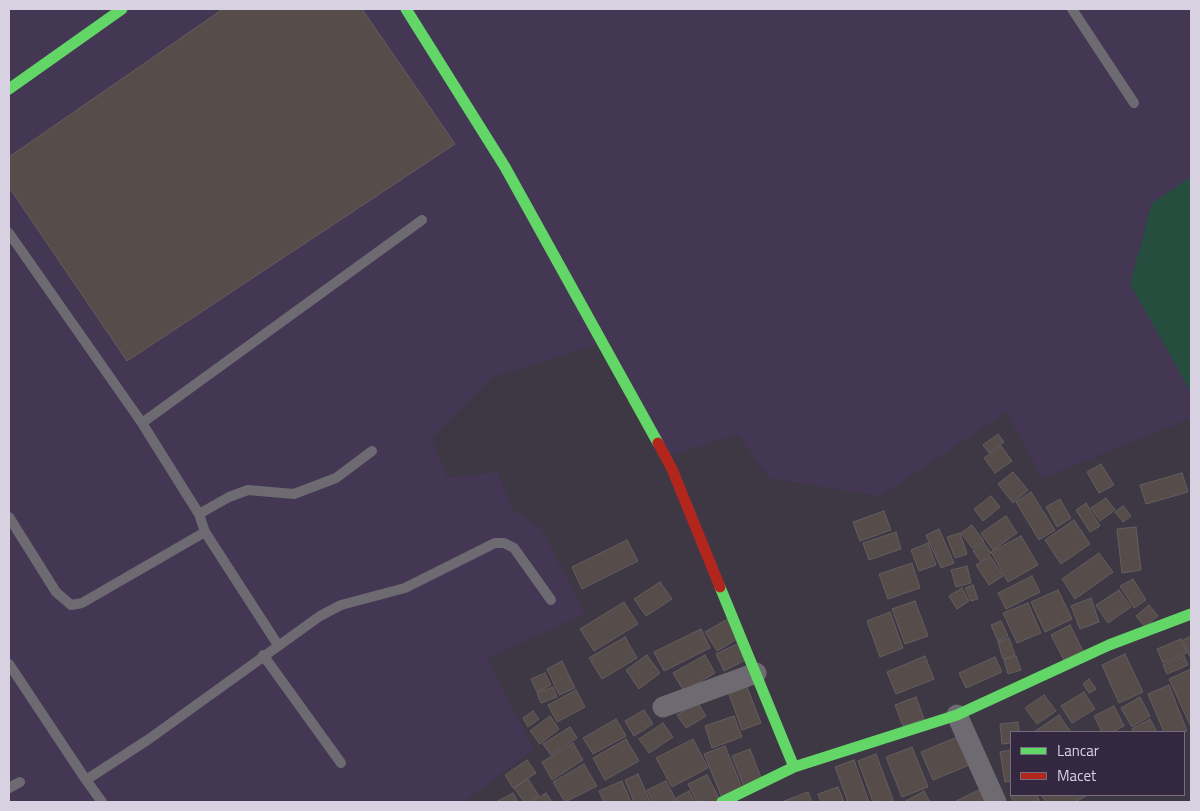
<!DOCTYPE html>
<html>
<head>
<meta charset="utf-8">
<style>
	body { margin:0 }
	#map { position:relative; width:1200px; height:811px; overflow:hidden; background:#3e3845; font-family:"Titillium Web",sans-serif }
	canvas { display:block }
	.frame { position:absolute; inset:0; border:10px solid #d7d1e1; pointer-events:none }
	.legend { position:absolute; left:1010px; top:731px; width:175px; height:65px; box-sizing:border-box; background:#332840; border:1px solid #756c80; margin:0; padding:6px 9px; list-style:none; font-size:15px; color:#d7d1e1 }
	.legend li { display:flex; align-items:center; gap:10px; height:25px }
	.legend b { width:25px; border:1px solid #756c80 }
</style>
</head>
<body>
<div id="map">
<canvas width="1200" height="811"></canvas>
<div class="frame"></div>
<ul class="legend">
<li><b style="height:6px;background:#63d668"></b>Lancar</li>
<li><b style="height:6px;background:#b3261e"></b>Macet</li>
</ul>
</div>
<script>
const ctx = document.querySelector('canvas').getContext('2d');
ctx.lineJoin = 'round';
function fill(path, color) { ctx.fillStyle = color; ctx.fill(path, 'evenodd'); }
const toPath = rows => new Path2D(rows.map(r => 'M' + r).join(''));
function stroke(path, color, width, dash) { ctx.strokeStyle = color; ctx.lineWidth = width; ctx.lineCap = dash ? 'butt' : 'round'; ctx.setLineDash(dash || []); ctx.stroke(path); }
const built = toPath([
	[9,9,1191,9,1191,177,1152,203,1130,284,1191,392,1191,418,1043,478,1006,412,880,496,769,478,738,434,670,456,609,341,492,377,431,438,448,478,497,472,513,510,541,529,585,613,487,659,534,749,464,802,9,802]
]);
const green = toPath([
	[1191,177,1191,392,1130,284,1152,203]
]);
const building = toPath([
	[223,9,362,9,455,144,127,361,9,187,9,157,223,9],
	[998,434,1004,442,989,453,983,445,998,434],
	[1001,446,1012,461,995,473,984,458,1001,446],
	[1101,464,1114,485,1099,493,1087,472,1101,464],
	[1013,472,1028,490,1013,503,998,484,1013,472],
	[1182,473,1188,492,1146,504,1140,485,1182,473],
	[1031,492,1055,530,1039,540,1016,502,1031,492],
	[991,496,1000,507,983,521,974,509,991,496],
	[1106,498,1115,510,1100,521,1091,508,1106,498],
	[1060,499,1071,518,1057,527,1046,507,1060,499],
	[1086,503,1100,526,1090,532,1076,510,1086,503],
	[1123,506,1131,516,1123,522,1115,512,1123,506],
	[884,511,891,530,860,541,853,522,884,511],
	[1006,516,1017,533,993,550,981,533,1006,516],
	[1074,520,1090,544,1061,564,1045,540,1074,520],
	[972,525,984,541,973,549,961,533,972,525],
	[1136,527,1141,570,1122,573,1117,529,1136,527],
	[939,529,954,563,941,568,926,535,939,529],
	[896,532,901,549,869,560,863,543,896,532],
	[960,533,967,554,955,558,947,537,960,533],
	[1021,536,1038,565,1008,582,991,552,1021,536],
	[627,540,638,561,582,589,572,567,627,540],
	[928,543,936,565,919,571,911,550,928,543],
	[984,543,991,553,980,561,973,551,984,543],
	[1099,553,1113,572,1075,599,1062,579,1099,553],
	[990,556,1003,576,989,585,976,565,990,556],
	[912,563,920,588,888,599,879,574,912,563],
	[967,566,971,583,956,587,951,570,967,566],
	[1032,576,1040,592,1006,609,998,593,1032,576],
	[1133,579,1146,600,1134,608,1120,586,1133,579],
	[660,582,672,599,646,616,634,599,660,582],
	[973,585,978,599,971,601,965,588,973,585],
	[962,588,969,601,957,609,949,596,962,588],
	[1058,590,1072,619,1045,632,1031,602,1058,590],
	[1119,590,1131,607,1108,623,1096,605,1119,590],
	[1091,598,1099,622,1080,629,1071,606,1091,598],
	[915,601,928,636,905,644,892,609,915,601],
	[624,602,638,624,594,651,580,629,624,602],
	[1028,603,1041,633,1017,643,1003,613,1028,603],
	[1149,605,1158,616,1145,627,1136,616,1149,605],
	[890,612,903,648,880,657,867,621,890,612],
	[728,619,739,638,717,651,705,632,728,619],
	[1001,621,1008,636,998,641,991,625,1001,621],
	[1070,625,1084,653,1065,662,1051,635,1070,625],
	[701,629,710,648,664,671,654,652,701,629],
	[1191,636,1191,659,1183,640,1191,636],
	[625,637,637,658,602,679,589,658,625,637],
	[1009,638,1015,655,1003,659,998,642,1009,638],
	[1181,639,1187,653,1163,663,1157,649,1181,639],
	[739,643,747,659,724,671,716,654,739,643],
	[1125,654,1143,692,1119,703,1102,665,1125,654],
	[647,655,660,673,639,689,626,670,647,655],
	[705,655,715,673,684,691,673,673,705,655],
	[925,656,934,679,896,694,887,672,925,656],
	[1016,656,1021,670,1008,674,1004,660,1016,656],
	[1184,656,1188,665,1167,674,1163,665,1184,656],
	[995,657,1002,672,966,688,959,673,995,657],
	[562,661,575,688,559,695,547,669,562,661],
	[1191,669,1191,727,1169,679,1191,669],
	[545,673,551,685,537,692,531,679,545,673],
	[1089,679,1096,689,1089,693,1083,684,1089,679],
	[1169,685,1187,731,1183,732,1164,732,1148,694,1169,685],
	[553,687,557,697,541,703,537,693,553,687],
	[747,687,761,723,742,730,729,694,747,687],
	[576,690,585,707,557,722,548,705,576,690],
	[1084,692,1095,709,1072,723,1061,706,1084,692],
	[1044,695,1056,711,1037,724,1025,708,1044,695],
	[916,697,924,719,903,726,895,705,916,697],
	[1140,697,1150,716,1132,727,1121,708,1140,697],
	[697,702,706,716,686,728,677,715,697,702],
	[1114,706,1124,726,1113,732,1102,732,1094,716,1114,706],
	[644,710,653,724,634,736,625,721,644,710],
	[533,711,539,719,528,727,523,718,533,711],
	[1059,715,1070,731,1067,732,1034,732,1059,715],
	[550,716,559,729,540,744,530,731,550,716],
	[734,716,742,737,712,748,705,726,734,716],
	[616,719,626,736,593,754,583,738,616,719],
	[1150,719,1157,732,1134,732,1132,729,1150,719],
	[1018,722,1019,732,1011,732,1011,743,1002,744,1000,724,1018,722],
	[663,723,673,737,649,753,639,739,663,723],
	[570,727,577,738,551,755,543,744,570,727],
	[962,735,974,763,933,780,921,752,962,735],
	[626,739,639,761,605,780,593,758,626,739],
	[693,739,708,768,672,787,656,758,693,739],
	[573,743,583,760,552,780,542,762,573,743],
	[725,746,743,790,722,798,704,754,725,746],
	[912,747,928,787,902,797,886,757,912,747],
	[750,749,762,780,744,786,732,756,750,749],
	[1011,750,1011,781,1005,782,1000,752,1011,750],
	[876,754,894,802,873,802,858,761,876,754],
	[527,760,536,773,513,788,505,775,527,760],
	[854,760,869,802,848,802,835,767,854,760],
	[584,764,597,786,565,802,553,782,584,764],
	[638,774,650,801,648,802,634,802,625,780,638,774],
	[707,775,720,800,714,802,697,802,688,784,707,775],
	[528,779,539,796,529,802,524,802,514,788,528,779],
	[622,781,631,802,604,802,599,791,622,781],
	[666,781,677,802,653,802,647,790,666,781],
	[838,787,844,802,821,802,818,794,838,787],
	[981,789,987,802,954,802,981,789],
	[689,791,695,802,679,802,676,798,689,791],
	[924,791,930,802,904,802,924,791],
	[808,792,812,802,785,802,784,801,808,792],
	[1011,792,1011,795,1037,795,1040,802,1013,802,1010,793,1011,792],
	[513,793,518,802,496,802,513,793],
	[546,793,552,802,532,802,546,793],
	[1041,795,1088,795,1075,802,1046,802,1041,795]
]);
const lane = toPath([
	[1072,9,1134,103],
	[9,233,142,423,199,514,205,532,278,645],
	[142,423,422,220],
	[199,514,229,497,248,490,294,494,336,478,372,451],
	[9,517,56,592,71,605,82,603,205,532],
	[263,655,341,763],
	[9,664,86,780,149,739,320,616,341,605,405,588,495,543,504,543,514,548,551,600],
	[86,780,102,802],
	[9,788,20,782]
]);
const street = toPath([
	[663,707,756,673],
	[957,715,996,802]
]);
const fast = toPath([
	[406,9,505,167,658,443],
	[9,89,122,9],
	[720,587,794,767],
	[722,802,794,767,957,715,1109,645,1191,614]
]);
const jam = toPath([
	[658,443,672,469,720,587]
]);
fill(built, '#443754');
fill(green, '#254e3e');
fill(building, '#564c49');
stroke(building, '#645e5f', 1);
stroke(lane, '#6d6b71', 10);
stroke(street, '#6d6b71', 21);
stroke(fast, '#63d668', 11);
stroke(jam, '#b3261e', 11);
</script>
</body>
</html>
